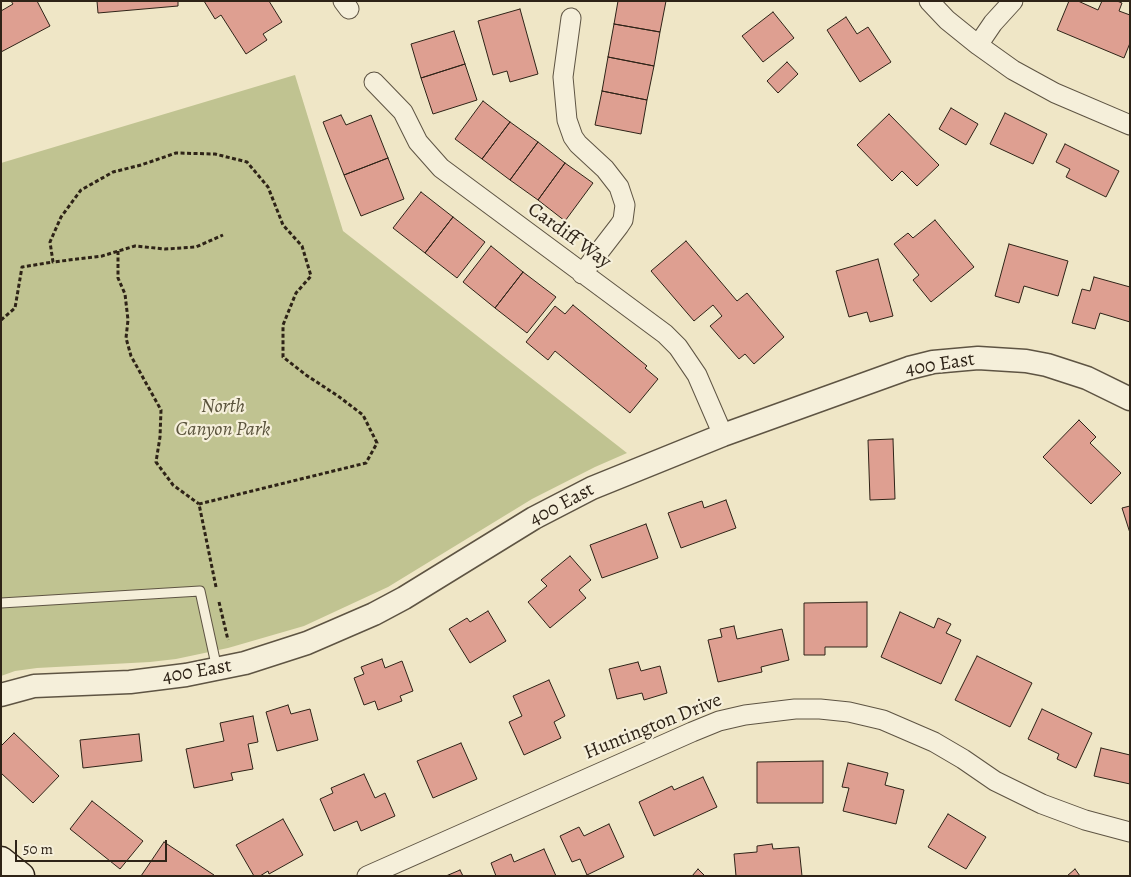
<!DOCTYPE html>
<html>
<head>
<meta charset="utf-8">
<style>
	body { margin:0 }
	#map { position:relative; width:1131px; height:877px; overflow:hidden; background:#efe6c6; font-family:Alegreya,serif }
	canvas { display:block }
	.frame { position:absolute; inset:0; border:2px solid #2e2317; pointer-events:none }
	.scale { position:absolute; left:15px; top:840px; width:152px; height:22px; box-sizing:border-box; border:2px solid #2e2317; border-top:0; padding-left:6px; font-size:15px; line-height:18px; white-space:nowrap; color:#2e2317; -webkit-text-stroke:4px #f5efda; paint-order:stroke }
</style>
</head>
<body>
<div id="map">
<canvas width="1131" height="877"></canvas>
<div class="frame"></div>
<div class="scale">50 m</div>
</div>
<script>
const ctx = document.querySelector('canvas').getContext('2d');
ctx.lineJoin = 'round';
function fill(path, color) { ctx.fillStyle = color; ctx.fill(path, 'evenodd'); }
const toPath = rows => new Path2D(rows.map(r => 'M' + r).join(''));
function stroke(path, color, width, dash) { ctx.strokeStyle = color; ctx.lineWidth = width; ctx.lineCap = dash ? 'butt' : 'round'; ctx.setLineDash(dash || []); ctx.stroke(path); }
function write(font, color, halo, rows, align = 'center') {
  ctx.font = font + ' Alegreya,serif'; ctx.lineWidth = 4.5; ctx.setLineDash([]); ctx.textBaseline = 'middle'; ctx.strokeStyle = halo; ctx.fillStyle = color; for (const [text, x, y, turn = 0] of rows) {
    ctx.save(); ctx.translate(x, y); ctx.rotate((+turn || 0) * Math.PI / 180); ctx.textAlign = isNaN(turn) ? turn : align; if (halo) ctx.strokeText(text, 0, 0); ctx.fillText(text, 0, 0); ctx.restore();
  }
}
const green = toPath([
	[295,75,343,231,627,453,595,467,532,499,388,587,304,626,228,648,176,659,150,662,37,668,15,671,1,676,1,163]
]);
const building = toPath([
	[11,1,37,1,50,26,1,52,1,11,13,4,11,1],
	[97,1,178,1,178,6,98,13,97,1],
	[204,1,269,1,282,22,263,34,267,40,246,54,221,15,215,19,204,1],
	[618,1,666,1,660,32,614,24,618,1],
	[1069,1,1078,1,1098,10,1102,1,1117,1,1122,3,1119,11,1130,15,1130,43,1124,58,1057,30,1069,1],
	[520,9,538,74,510,82,507,71,493,75,478,21,520,9],
	[773,12,794,38,763,62,742,36,773,12],
	[846,17,857,34,868,27,891,62,860,82,827,30,846,17],
	[614,24,660,32,654,66,608,57,614,24],
	[454,31,465,64,421,78,411,44,454,31],
	[608,57,654,66,647,100,602,91,608,57],
	[787,62,798,74,778,93,767,81,787,62],
	[465,64,477,100,433,114,421,78,465,64],
	[602,91,647,100,641,134,595,125,602,91],
	[483,101,510,122,482,159,455,139,483,101],
	[951,108,978,124,966,145,939,129,951,108],
	[1005,113,1047,134,1033,164,990,144,1005,113],
	[889,114,939,165,917,186,902,171,892,181,857,145,889,114],
	[341,115,346,125,371,115,388,158,344,175,323,122,341,115],
	[510,122,538,142,510,180,482,159,510,122],
	[538,142,565,163,538,200,510,180,538,142],
	[1065,144,1119,171,1106,197,1066,177,1070,169,1056,162,1065,144],
	[388,158,404,199,361,216,344,175,388,158],
	[565,163,593,183,565,221,538,200,565,163],
	[421,192,453,217,425,253,393,228,421,192],
	[453,217,485,242,457,278,425,253,453,217],
	[935,220,974,267,931,302,913,280,919,275,894,244,908,233,913,238,935,220],
	[686,241,737,301,747,293,784,337,754,364,745,354,739,359,710,326,722,316,713,305,694,321,651,271,686,241],
	[1009,244,1068,261,1058,296,1024,286,1019,303,995,296,1009,244],
	[491,246,523,272,495,308,463,282,491,246],
	[878,259,893,316,870,322,867,312,849,317,836,271,878,259],
	[523,272,556,297,527,333,495,308,523,272],
	[1094,277,1130,287,1130,322,1100,313,1095,329,1072,323,1082,289,1090,291,1094,277],
	[573,305,647,366,645,368,658,379,630,413,555,351,548,360,526,342,555,306,565,314,573,305],
	[1079,420,1096,437,1090,443,1121,473,1091,504,1043,457,1079,420],
	[893,439,895,499,870,500,868,440,893,439],
	[726,500,736,528,681,548,668,513,702,501,704,508,726,500],
	[1130,506,1130,533,1122,508,1130,506],
	[646,524,658,558,602,578,590,545,646,524],
	[570,556,591,580,579,590,586,598,550,628,528,602,547,586,541,580,570,556],
	[867,602,867,647,825,647,825,655,804,655,804,603,867,602],
	[488,611,506,641,470,663,449,629,467,618,470,622,488,611],
	[900,612,934,628,938,618,951,624,946,633,961,640,941,684,881,657,900,612],
	[734,626,737,639,782,629,789,660,761,667,762,672,718,682,708,640,722,637,720,629,734,626],
	[977,656,1032,683,1010,727,955,700,977,656],
	[382,659,385,668,402,661,413,691,400,696,402,701,378,710,375,701,364,705,354,678,364,674,361,667,382,659],
	[638,662,641,671,660,666,667,693,644,700,642,693,617,699,609,669,638,662],
	[549,680,565,716,554,722,561,738,524,755,509,722,522,716,513,696,549,680],
	[288,705,291,714,310,709,318,740,277,751,266,712,288,705],
	[1042,709,1092,733,1076,768,1057,759,1059,754,1028,739,1042,709],
	[253,716,258,742,248,744,253,769,231,773,233,780,194,788,186,749,224,741,220,723,253,716],
	[14,733,59,776,33,803,1,773,1,746,14,733],
	[139,734,142,761,83,768,80,740,139,734],
	[461,743,477,779,433,798,417,761,461,743],
	[1101,748,1130,755,1130,784,1094,776,1101,748],
	[823,761,823,803,757,803,757,762,823,761],
	[848,763,888,773,885,785,904,790,896,824,843,811,849,788,842,787,848,763],
	[364,774,375,798,385,793,395,816,361,831,357,821,334,831,320,799,333,793,331,788,364,774],
	[703,777,717,807,654,836,639,802,672,786,674,790,703,777],
	[92,801,143,841,120,869,70,829,92,801],
	[948,814,986,837,966,869,928,847,948,814],
	[283,819,303,855,269,874,268,871,260,876,254,876,236,845,283,819],
	[609,824,624,857,587,875,580,859,572,862,560,836,579,827,584,836,609,824],
	[164,842,214,875,214,876,141,876,164,842],
	[772,844,773,849,799,847,802,876,736,876,734,854,757,852,757,846,772,844],
	[544,849,556,876,496,876,491,863,511,854,514,862,544,849],
	[698,869,705,876,692,876,698,869],
	[1075,869,1080,876,1067,876,1075,869],
	[460,870,463,876,446,876,460,870]
]);
const path = toPath([
	[118,251,118,278,125,294,128,320,126,338,131,356,161,410,160,437,156,462,173,485,199,504],
	[1,320,15,308,22,267,53,262],
	[216,587,199,504,366,463,377,443,363,415,338,396,306,375,283,357,283,325,296,293,311,276,302,246,283,225,268,187,247,162,215,154,176,153,141,165,113,172,81,190,61,217,50,242,53,262,102,256,135,246,165,249,196,247,223,235],
	[219,602,228,640]
]);
const service = toPath([
	[1,603,200,591,217,669]
]);
const minor = toPath([
	[343,1,349,9],
	[929,1,947,20,978,45,1013,70,1055,93,1130,125],
	[571,18,563,77,567,120,573,137,578,144,605,169,619,187,625,205,623,220,619,226,582,274],
	[978,45,993,23,1013,1],
	[374,82,403,112,418,142,441,168,665,334,678,347,697,375,723,435],
	[367,876,692,732,719,721,745,715,795,709,820,709,849,712,883,720,934,742,963,759,995,781,1042,804,1085,820,1130,832]
]);
const tertiary = toPath([
	[1,695,34,686,130,682,186,675,245,663,307,643,374,614,404,598,534,518,592,488,723,435,909,368,933,362,978,358,1026,361,1047,365,1087,378,1130,399]
]);
const secondary = toPath([
	[1,860,21,876]
]);
const streetNames = [
	["Cardiff Way",569,236,36],
	["400 East",940,365,-9],
	["400 East",562,505,-28],
	["400 East",197,672,-10],
	["Huntington Drive",653,727,-22]
];
const parkNames = [
	["North",223,407],
	["Canyon Park",223,430]
];
fill(green, '#c0c391');
fill(building, '#de9f91');
stroke(building, '#2e2317', 1);
stroke(service, '#5e5443', 11);
stroke(minor, '#5e5443', 21);
stroke(tertiary, '#5e5443', 25);
stroke(secondary, '#2e2317', 29);
stroke(path, '#2e2317', 3, [4, 2.5]);
stroke(service, '#f5efda', 9);
stroke(minor, '#f5efda', 19);
stroke(tertiary, '#f5efda', 22);
stroke(secondary, '#f5efda', 26);
write('20px', '#2e2317', '#f5efda', streetNames);
write('italic 20px', '#5a533c', '#f5efda', parkNames);
</script>
</body>
</html>
